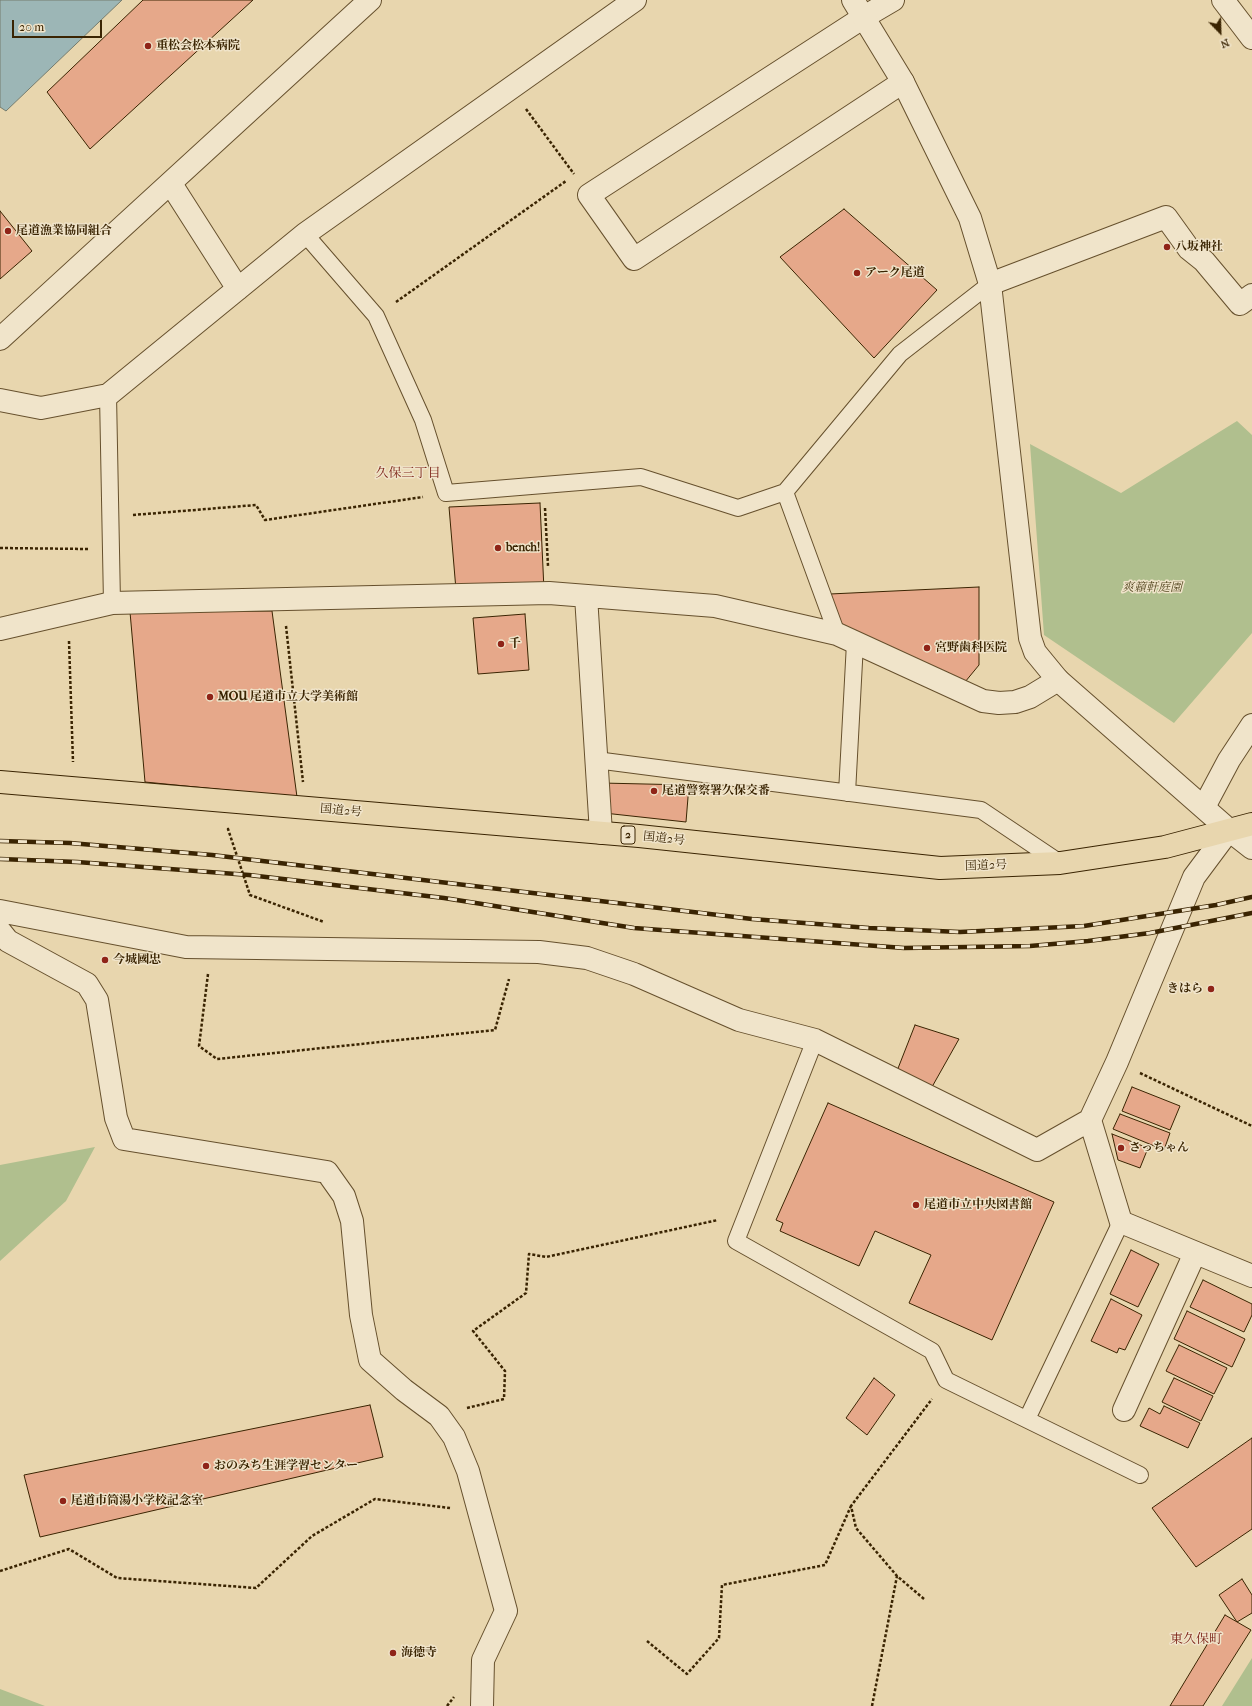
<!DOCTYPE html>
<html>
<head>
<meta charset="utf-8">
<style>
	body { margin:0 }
	#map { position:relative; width:1252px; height:1706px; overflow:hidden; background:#e8d6ae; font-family:"IM FELL French Canon",serif }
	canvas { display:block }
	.north { position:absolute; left:1200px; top:12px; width:40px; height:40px; -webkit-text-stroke:3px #f0e4ca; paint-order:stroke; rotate:157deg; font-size:11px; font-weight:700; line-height:16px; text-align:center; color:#3a2402 }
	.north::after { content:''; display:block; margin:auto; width:14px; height:18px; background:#3a2402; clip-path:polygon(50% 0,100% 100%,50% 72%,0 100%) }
	.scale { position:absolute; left:12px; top:20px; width:90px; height:18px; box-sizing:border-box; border:2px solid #3a2402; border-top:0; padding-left:5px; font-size:12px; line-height:14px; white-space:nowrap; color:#3a2402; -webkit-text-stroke:3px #f0e4ca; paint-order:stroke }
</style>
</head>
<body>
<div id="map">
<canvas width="1252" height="1706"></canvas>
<div class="north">N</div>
<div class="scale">20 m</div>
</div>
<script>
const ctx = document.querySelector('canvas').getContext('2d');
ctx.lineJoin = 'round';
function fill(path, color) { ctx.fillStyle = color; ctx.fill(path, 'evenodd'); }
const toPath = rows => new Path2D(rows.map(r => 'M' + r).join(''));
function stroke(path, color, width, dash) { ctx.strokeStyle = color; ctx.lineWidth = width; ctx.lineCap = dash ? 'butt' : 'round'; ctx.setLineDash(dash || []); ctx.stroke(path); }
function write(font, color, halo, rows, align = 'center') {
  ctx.font = font + ' "IM FELL French Canon","Noto Serif JP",serif'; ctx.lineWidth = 3; ctx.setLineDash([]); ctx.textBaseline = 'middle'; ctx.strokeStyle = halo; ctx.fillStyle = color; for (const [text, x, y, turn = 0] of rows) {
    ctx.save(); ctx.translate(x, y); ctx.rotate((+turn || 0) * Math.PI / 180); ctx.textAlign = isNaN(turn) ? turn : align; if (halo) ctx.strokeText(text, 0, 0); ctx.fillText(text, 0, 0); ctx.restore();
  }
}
const green = toPath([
	[1237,421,1252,435,1252,633,1174,723,1044,635,1030,444,1121,493],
	[95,1147,66,1201,0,1261,0,1165],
	[1252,1658,1252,1706,1222,1706],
	[0,1689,45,1706,0,1706]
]);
const water = toPath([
	[0,0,122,0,6,111,0,107,0,0]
]);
const building = toPath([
	[143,0,253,0,90,149,47,92,143,0],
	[844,209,937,290,874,358,780,257,844,209],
	[0,211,32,251,0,279,0,211],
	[540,503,544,590,456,590,449,507,540,503],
	[979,587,979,665,965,682,841,632,830,594,979,587],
	[272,611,297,797,145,782,130,612,272,611],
	[525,614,529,670,478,674,473,618,525,614],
	[601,783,689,785,686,822,604,813,601,783],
	[915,1025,959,1039,928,1094,895,1076,915,1025],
	[1132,1087,1180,1106,1170,1130,1122,1111,1132,1087],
	[828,1103,1054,1202,992,1340,909,1303,931,1255,875,1231,859,1266,780,1231,783,1223,776,1220,828,1103],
	[1120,1114,1170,1133,1164,1150,1113,1129,1120,1114],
	[1112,1134,1148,1148,1140,1168,1118,1160,1112,1134],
	[1131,1250,1159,1264,1138,1307,1110,1294,1131,1250],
	[1203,1280,1252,1304,1252,1315,1244,1332,1190,1307,1203,1280],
	[1111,1299,1142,1315,1125,1350,1119,1348,1117,1353,1091,1341,1111,1299],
	[1187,1311,1245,1339,1232,1367,1174,1339,1187,1311],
	[1179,1345,1227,1368,1214,1394,1166,1371,1179,1345],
	[874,1378,895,1395,867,1435,846,1418,874,1378],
	[1174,1378,1213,1396,1201,1421,1162,1402,1174,1378],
	[370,1405,383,1457,40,1537,24,1475,370,1405],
	[1164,1406,1200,1423,1188,1448,1140,1426,1149,1408,1160,1414,1164,1406],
	[1252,1438,1252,1529,1196,1567,1152,1508,1252,1438],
	[1242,1579,1252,1595,1252,1613,1237,1622,1219,1595,1242,1579],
	[1225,1615,1251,1630,1203,1706,1170,1706,1225,1615]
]);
const path = toPath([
	[526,109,574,174],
	[396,302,566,181],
	[545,508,548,566],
	[133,515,256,505,265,520,423,497],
	[0,548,88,549],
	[286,626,303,782],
	[69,641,73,762],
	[229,829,228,829,250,895,324,922],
	[208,974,199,1046,217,1059,495,1030,509,979],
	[1140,1073,1252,1126],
	[467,1408,504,1399,505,1371,473,1331,526,1293,529,1254,546,1257,718,1220],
	[0,1571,69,1549,117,1578,256,1588,312,1536,375,1499,450,1508],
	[924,1599,897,1576,856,1528,851,1506,932,1399],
	[647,1641,687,1674,719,1638,722,1585,825,1565,851,1506],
	[447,1706,454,1697],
	[872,1706,897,1576]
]);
const service = toPath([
	[305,234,376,316,423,420,446,493,641,477,738,508,785,492,900,354,990,284],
	[108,395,112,603],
	[785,492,837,634],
	[596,760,981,810,1060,863],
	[847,793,855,643],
	[815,1040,736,1241,932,1351,946,1380,1140,1475],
	[1027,1419,1121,1222]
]);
const minor = toPath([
	[893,0,864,17,589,195,634,259,903,82],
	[1223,0,1252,38],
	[171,184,238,289],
	[990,284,1166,217,1189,249,1204,261,1240,304,1252,295],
	[0,400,41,408,108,395,305,234,635,0],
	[586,596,601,833],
	[0,629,112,603,549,593,715,606,837,634,983,701,999,703,1015,702,1030,697,1058,680],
	[1204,807,1229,760,1252,725],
	[0,911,186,947,539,952,587,958,634,974,739,1020,815,1040,1037,1150,1090,1120,1117,1062,1194,877,1229,830],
	[0,931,8,941,87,984,97,1000,116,1118,124,1139,327,1172,344,1196,352,1221,361,1315,370,1360,404,1390,439,1416,454,1437,468,1471,506,1611,483,1660,482,1706],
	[1090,1120,1121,1222,1252,1276],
	[1124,1410,1195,1253]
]);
const tertiary = toPath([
	[853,0,903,82,970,218,990,284,1030,638,1035,652,1058,680,1229,830,1252,848],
	[0,339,370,0]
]);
const trunk = toPath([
	[0,782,639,836,940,868,1060,863,1165,847,1252,824]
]);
const rail = toPath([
	[0,841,70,843,212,855,752,919,869,928,960,932,1084,926,1216,905,1252,897],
	[0,859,77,862,249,875,444,898,634,928,904,948,1030,946,1088,941,1150,933,1252,913]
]);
const markers = [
	[148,46,4,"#8f2418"],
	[8,231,4,"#8f2418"],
	[1167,247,4,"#8f2418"],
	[857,273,4,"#8f2418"],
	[498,548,4,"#8f2418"],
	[501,644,4,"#8f2418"],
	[927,648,4,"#8f2418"],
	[210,697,4,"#8f2418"],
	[654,791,4,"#8f2418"],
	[105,960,4,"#8f2418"],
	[1211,989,4,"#8f2418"],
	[1121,1148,4,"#8f2418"],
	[916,1205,4,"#8f2418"],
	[206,1466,4,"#8f2418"],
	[63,1501,4,"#8f2418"],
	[393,1653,4,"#8f2418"]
];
const shields = [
	[628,835,14]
];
const shieldNames = [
	["2",628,835]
];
const poiNames = [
	["重松会松本病院",156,46],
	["尾道漁業協同組合",16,231],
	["八坂神社",1175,247],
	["アーク尾道",865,273],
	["bench!",506,548],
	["千",509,644],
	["宮野歯科医院",935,648],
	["MOU 尾道市立大学美術館",218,697],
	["尾道警察署久保交番",662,791],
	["今城國忠",113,960],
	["きはら",1203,989,"right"],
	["さっちゃん",1129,1148],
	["尾道市立中央図書館",924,1205],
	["おのみち生涯学習センター",214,1466],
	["尾道市筒湯小学校記念室",71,1501],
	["海徳寺",401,1653]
];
const parkNames = [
	["爽籟軒庭園",1152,588]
];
const streetNames = [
	["国道2号",341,811,5],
	["国道2号",664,839,6],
	["国道2号",986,866,-2]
];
const neighbourhoodNames = [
	["久保三丁目",408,474],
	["東久保町",1196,1640]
];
fill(green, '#b0bf8e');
fill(water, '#9cb6b6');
stroke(water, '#757c6e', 1);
fill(building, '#e6a88a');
stroke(building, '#3a2402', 1);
stroke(service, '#66502d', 18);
stroke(minor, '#66502d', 24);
stroke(tertiary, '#66502d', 24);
stroke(trunk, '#3a2402', 24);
stroke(path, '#3a2402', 2.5, [3, 2]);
stroke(service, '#f0e4ca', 16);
stroke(minor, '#f0e4ca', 22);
stroke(tertiary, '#f0e4ca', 22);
stroke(trunk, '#e8d6ae', 22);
stroke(rail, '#3a2402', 4.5);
stroke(rail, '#f0e4ca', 3, [9]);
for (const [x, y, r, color] of markers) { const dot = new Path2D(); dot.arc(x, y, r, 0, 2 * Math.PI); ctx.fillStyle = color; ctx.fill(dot); stroke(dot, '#f0e4ca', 1.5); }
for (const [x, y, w] of shields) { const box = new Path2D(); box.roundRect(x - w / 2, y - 9, w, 18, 3); ctx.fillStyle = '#f0e4ca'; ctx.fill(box); stroke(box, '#3a2402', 1); }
write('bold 11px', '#3a2402', null, shieldNames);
write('bold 12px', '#3a2402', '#f0e4ca', poiNames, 'left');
write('italic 12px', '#584b25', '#f0e4ca', parkNames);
write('12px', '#3a2402', '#f0e4ca', streetNames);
write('13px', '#7a1f14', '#f0e4ca', neighbourhoodNames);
</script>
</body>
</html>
